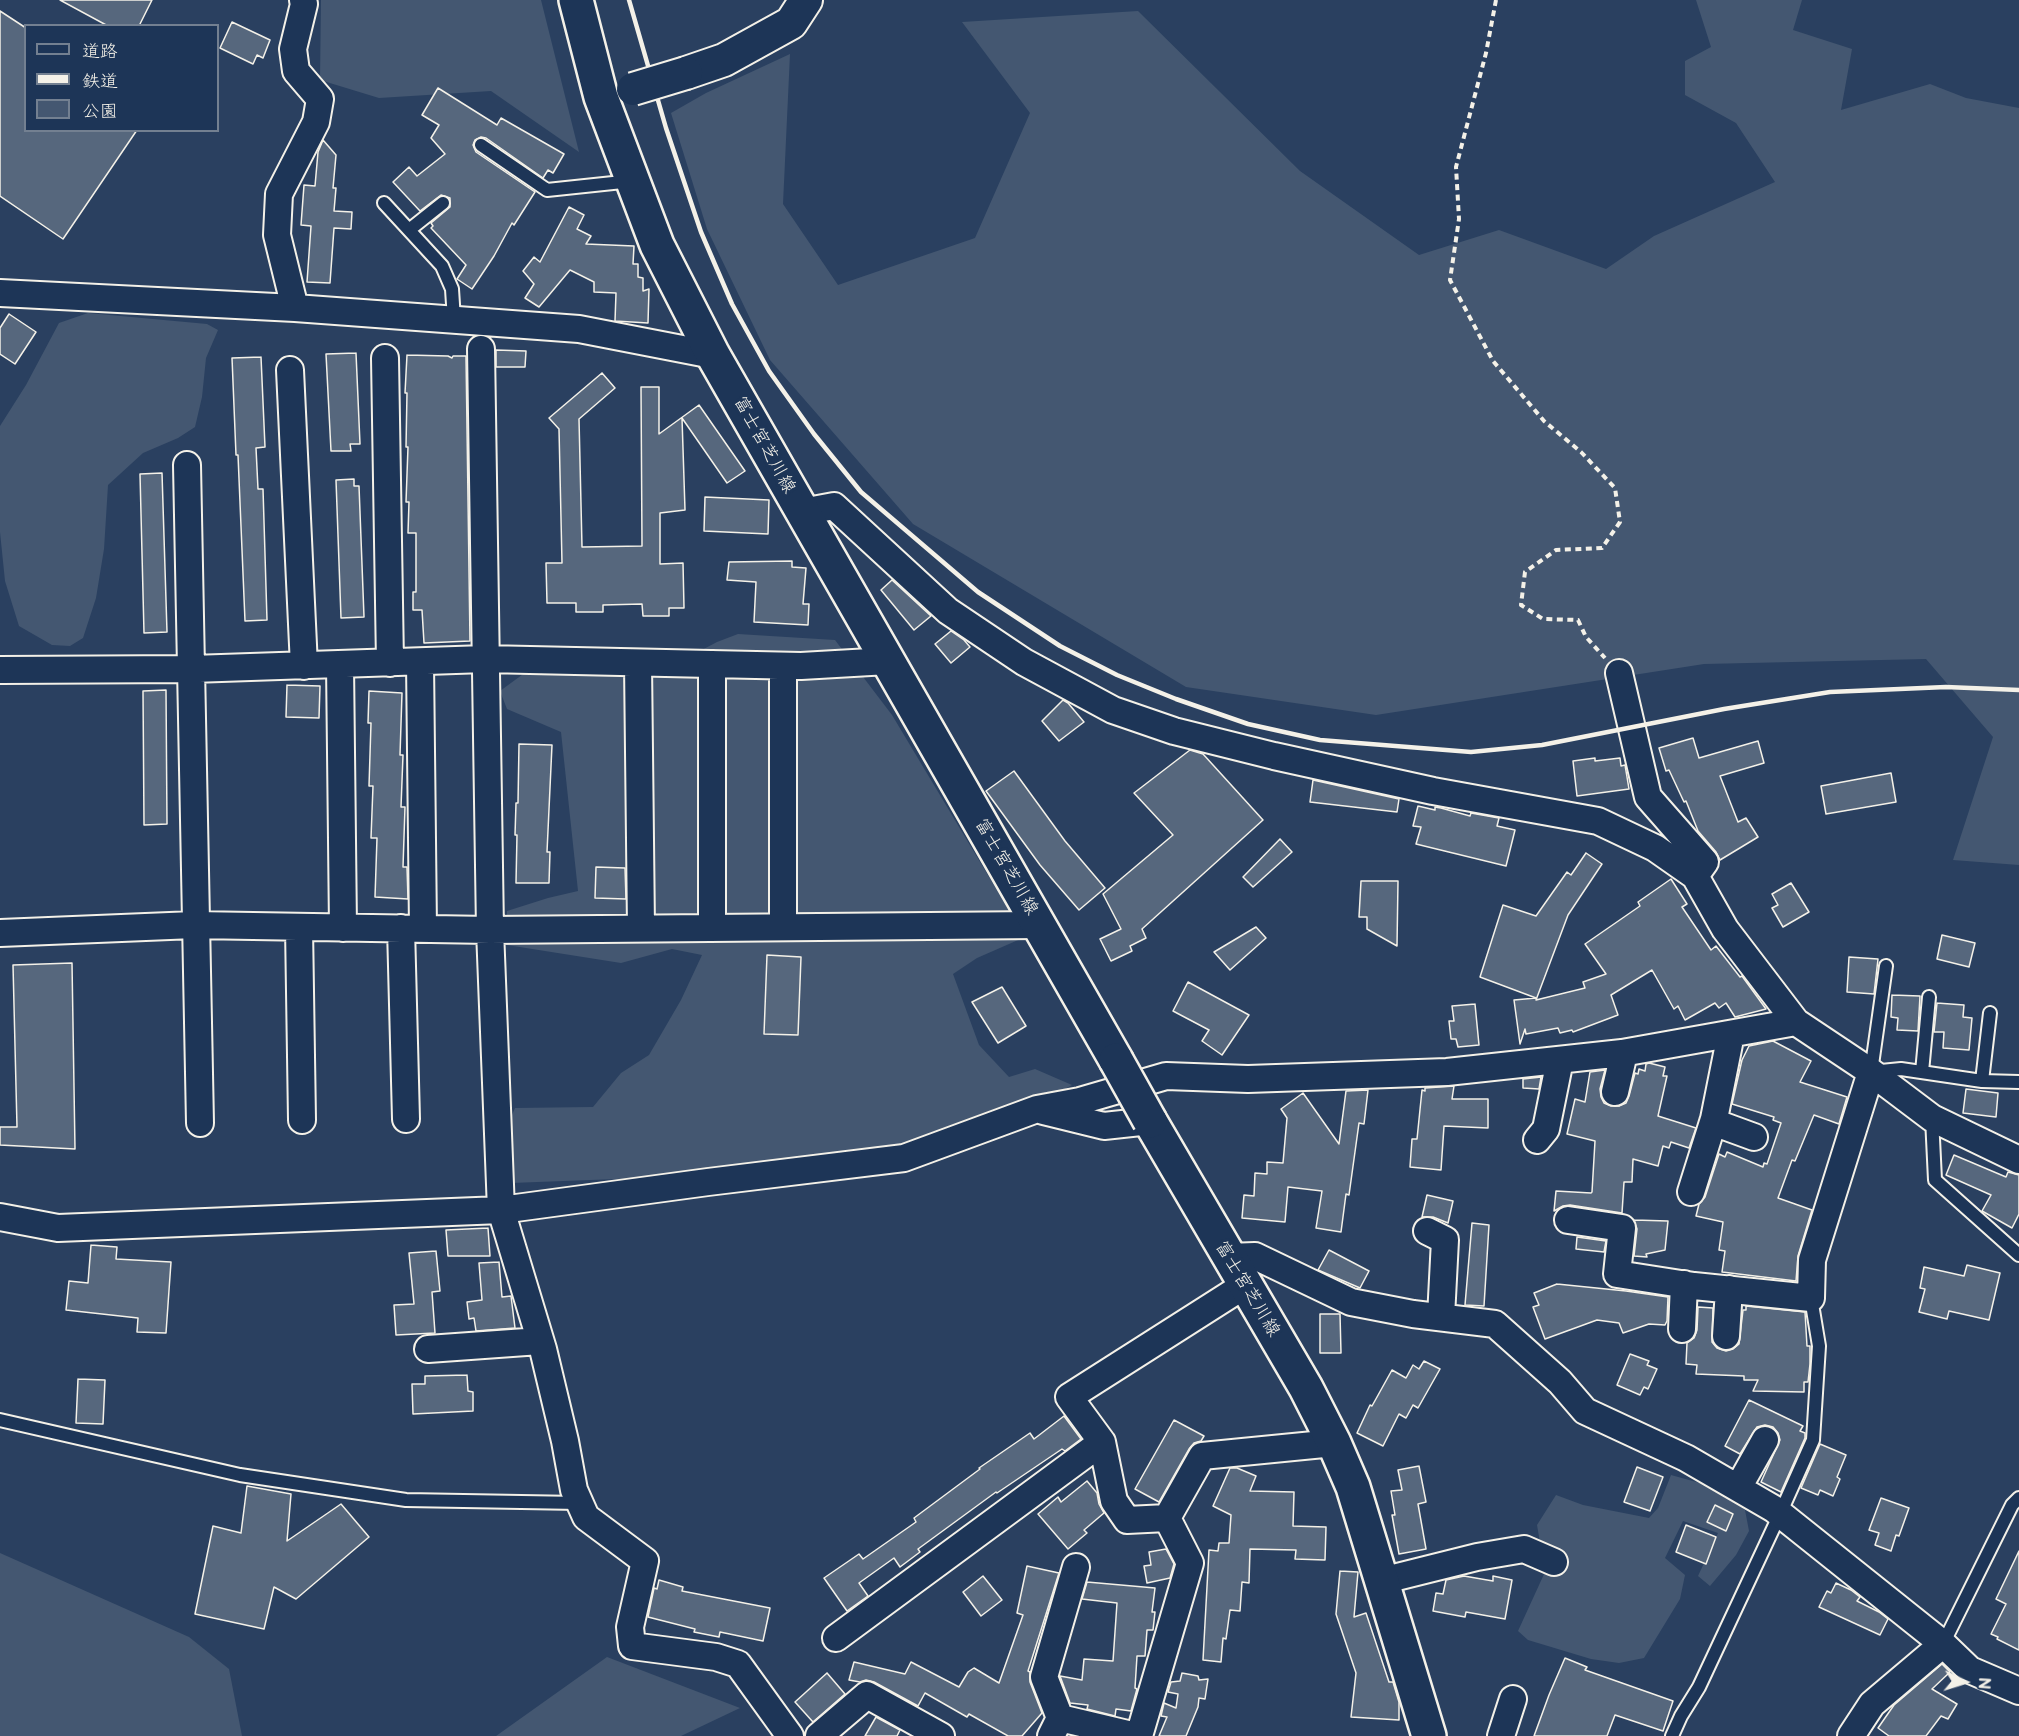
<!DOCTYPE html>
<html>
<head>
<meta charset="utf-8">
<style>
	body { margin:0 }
	#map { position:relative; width:2019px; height:1736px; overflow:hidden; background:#2a4060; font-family:"Balsamiq Sans","Klee One",sans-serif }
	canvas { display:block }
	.legend { position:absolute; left:24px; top:24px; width:195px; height:108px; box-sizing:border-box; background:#1d3557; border:2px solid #738091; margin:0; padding:8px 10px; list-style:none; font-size:18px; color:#f4f1e8 }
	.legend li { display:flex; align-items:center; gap:12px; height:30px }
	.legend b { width:30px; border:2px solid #738091 }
	.north { position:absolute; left:1935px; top:1652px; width:60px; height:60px; -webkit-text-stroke:4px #1d3557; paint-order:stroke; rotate:94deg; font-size:16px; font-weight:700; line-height:24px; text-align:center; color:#f4f1e8 }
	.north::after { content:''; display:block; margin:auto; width:21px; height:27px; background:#f4f1e8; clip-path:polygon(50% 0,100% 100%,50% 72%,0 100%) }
</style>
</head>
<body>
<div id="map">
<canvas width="2019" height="1736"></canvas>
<ul class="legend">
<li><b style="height:8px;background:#1d3557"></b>道路</li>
<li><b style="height:8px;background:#f4f1e8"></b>鉄道</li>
<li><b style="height:16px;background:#445771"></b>公園</li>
</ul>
<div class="north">N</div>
</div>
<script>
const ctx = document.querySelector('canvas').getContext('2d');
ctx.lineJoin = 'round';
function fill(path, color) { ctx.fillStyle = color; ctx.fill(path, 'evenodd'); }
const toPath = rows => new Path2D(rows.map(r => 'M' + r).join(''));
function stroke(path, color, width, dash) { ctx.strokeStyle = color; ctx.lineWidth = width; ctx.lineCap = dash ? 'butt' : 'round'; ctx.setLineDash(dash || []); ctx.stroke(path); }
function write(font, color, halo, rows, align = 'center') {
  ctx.font = font + ' "Balsamiq Sans","Klee One",sans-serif'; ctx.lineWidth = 6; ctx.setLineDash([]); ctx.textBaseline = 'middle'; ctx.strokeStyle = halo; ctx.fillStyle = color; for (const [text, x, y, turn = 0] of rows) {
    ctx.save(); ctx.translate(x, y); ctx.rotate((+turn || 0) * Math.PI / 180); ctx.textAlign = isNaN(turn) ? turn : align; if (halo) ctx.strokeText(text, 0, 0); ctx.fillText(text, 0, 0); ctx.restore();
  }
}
const green = toPath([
	[321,0,541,0,579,152,491,91,379,98,320,80],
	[1696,0,1802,0,1793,30,1852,49,1841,110,1930,84,1966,98,2019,108,2019,865,1953,860,1993,737,1926,659,1704,664,1376,715,1186,687,913,524,770,360,707,229,671,113,706,93,790,54,783,204,838,285,975,238,1030,113,962,22,1138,11,1300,171,1419,255,1499,230,1606,269,1654,236,1775,182,1736,123,1685,95,1685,61,1711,47],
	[88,313,207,324,218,330,206,358,202,397,195,427,178,438,143,453,108,485,104,549,96,598,83,638,70,646,52,645,19,626,5,581,0,532,0,426,26,385,59,323],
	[738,634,835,640,892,715,1025,937,977,958,953,974,979,1045,1009,1077,1035,1069,1072,1085,986,1135,696,1176,511,1183,498,1148,515,1108,593,1107,621,1073,649,1055,681,1000,702,955,672,949,621,963,507,945,507,911,548,898,578,891,561,732,507,709,500,691,541,661,664,670,717,642],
	[1671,1475,1718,1488,1745,1510,1749,1531,1736,1555,1710,1586,1698,1576,1718,1533,1683,1521,1665,1558,1685,1575,1680,1599,1644,1658,1619,1663,1591,1659,1528,1640,1518,1631,1545,1572,1537,1525,1556,1495,1583,1505,1649,1518,1658,1508],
	[0,1553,189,1637,229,1669,242,1736,0,1736],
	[607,1657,740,1708,681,1736,496,1736]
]);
const building = toPath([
	[60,0,152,0,139,26,108,26,60,0],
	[0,11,26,28,26,130,137,130,63,239,0,196,0,11],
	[232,22,270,40,263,58,257,55,253,64,220,48,232,22],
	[438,88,497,125,501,118,564,154,553,173,548,170,543,178,486,138,481,137,475,140,473,145,476,152,535,192,514,225,512,223,494,256,472,289,457,279,466,265,431,228,433,226,431,223,450,207,450,198,441,195,420,211,393,182,409,167,417,176,445,154,431,138,439,125,422,115,438,88],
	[323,140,336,155,333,188,336,188,334,211,352,212,351,229,334,228,330,283,307,282,311,226,301,225,304,185,315,186,318,152,323,140],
	[569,207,584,215,577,229,591,236,586,244,634,246,633,264,638,264,638,277,643,278,643,291,649,289,648,323,615,321,616,293,594,292,594,282,570,270,539,307,525,298,534,284,523,271,534,257,540,262,569,207],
	[9,314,36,332,15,364,0,354,0,328,9,314],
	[496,350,526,351,525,367,496,367,496,350],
	[356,353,360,444,350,444,351,451,331,451,326,354,356,353],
	[407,355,448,356,452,358,453,356,466,356,470,641,424,643,422,610,413,610,413,592,416,592,416,533,408,533,409,502,406,502,408,447,406,447,407,393,405,393,407,355],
	[261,357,265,447,256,448,258,489,263,489,267,620,245,621,238,455,236,455,232,358,261,357],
	[602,373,615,388,579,419,582,547,642,546,641,387,659,387,659,434,699,405,745,471,727,483,682,418,685,510,660,513,660,564,683,563,684,608,669,608,669,616,643,616,642,604,603,605,603,612,576,612,576,603,547,603,546,563,562,563,559,429,549,418,602,373],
	[162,473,167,632,144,633,140,474,162,473],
	[354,479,354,486,359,486,364,617,341,618,336,480,354,479],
	[705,497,769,500,768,534,704,531,705,497],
	[792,561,792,567,806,568,803,604,809,604,808,625,754,622,756,582,727,580,729,562,792,561],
	[892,580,931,616,914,630,881,590,892,580],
	[951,631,964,640,970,647,951,663,935,644,951,631],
	[287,685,320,686,319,718,286,717,287,685],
	[166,690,167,824,144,825,143,691,166,690],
	[369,691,402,693,400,755,403,755,401,807,405,807,403,867,407,867,408,899,375,897,377,838,371,838,373,786,369,786,371,723,368,723,369,691],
	[1063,700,1068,703,1084,722,1059,741,1042,721,1063,700],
	[1693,738,1699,758,1758,741,1764,763,1720,776,1738,822,1746,818,1758,837,1720,860,1716,852,1698,831,1686,801,1684,802,1669,770,1666,771,1659,748,1693,738],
	[519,744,552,745,547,852,550,852,549,883,516,883,517,835,515,835,516,803,518,803,519,744],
	[1190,750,1203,754,1263,820,1142,929,1146,938,1130,946,1132,951,1111,961,1100,939,1121,929,1103,894,1173,835,1134,793,1190,750],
	[1595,758,1595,761,1620,758,1621,766,1625,765,1629,789,1577,796,1573,761,1595,758],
	[1014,771,1065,841,1105,888,1079,910,1040,865,986,791,1014,771],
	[1891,773,1896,802,1826,814,1821,786,1891,773],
	[1313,780,1399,799,1397,812,1310,802,1313,780],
	[1418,806,1435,810,1435,807,1441,808,1470,816,1471,813,1499,818,1497,826,1515,830,1506,866,1416,844,1421,827,1413,826,1418,806],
	[1280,839,1292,852,1253,887,1243,877,1280,839],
	[1586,853,1602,864,1568,915,1536,1000,1585,988,1583,982,1606,974,1585,944,1640,906,1638,902,1671,879,1687,904,1682,907,1711,950,1716,946,1740,977,1742,976,1766,1009,1735,1017,1726,1003,1719,1008,1715,1003,1685,1020,1678,1006,1674,1009,1652,970,1611,995,1618,1015,1573,1032,1572,1030,1560,1033,1558,1028,1526,1034,1525,1029,1520,1044,1514,1000,1536,998,1480,977,1503,905,1536,916,1567,872,1571,875,1586,853],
	[596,867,625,868,626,899,595,898,596,867],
	[1361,881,1398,881,1397,946,1367,929,1367,917,1359,917,1361,881],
	[1791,883,1809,912,1783,927,1772,908,1778,905,1772,894,1791,883],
	[1256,927,1266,938,1230,970,1214,952,1256,927],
	[1942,935,1975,943,1969,967,1937,959,1942,935],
	[767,955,801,957,798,1035,764,1034,767,955],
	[1849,957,1878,959,1874,994,1847,992,1849,957],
	[72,963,75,1149,0,1145,0,1127,17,1127,13,965,72,963],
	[1188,982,1249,1015,1222,1055,1202,1041,1209,1030,1173,1011,1188,982],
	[1002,987,1026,1026,998,1043,972,1002,1002,987],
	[1892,995,1920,996,1918,1031,1897,1030,1898,1018,1891,1017,1892,995],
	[1937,1003,1964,1005,1963,1017,1972,1018,1969,1050,1943,1048,1944,1032,1934,1032,1937,1003],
	[1475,1004,1479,1045,1458,1047,1456,1039,1451,1039,1449,1021,1454,1021,1452,1006,1475,1004],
	[1773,1041,1811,1061,1800,1082,1847,1097,1839,1124,1814,1115,1795,1161,1792,1160,1778,1198,1812,1210,1798,1256,1796,1281,1722,1272,1725,1251,1719,1250,1723,1222,1696,1216,1699,1204,1705,1197,1719,1154,1725,1157,1727,1152,1763,1167,1764,1163,1767,1164,1781,1123,1773,1120,1774,1117,1732,1104,1742,1060,1749,1046,1773,1041],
	[1649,1063,1665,1067,1663,1076,1667,1076,1658,1116,1696,1128,1689,1148,1671,1142,1669,1148,1663,1146,1658,1166,1633,1159,1632,1182,1624,1182,1622,1213,1570,1205,1563,1206,1554,1211,1556,1191,1591,1193,1592,1192,1595,1141,1567,1134,1575,1099,1585,1102,1590,1072,1605,1070,1600,1089,1601,1097,1604,1103,1611,1106,1619,1106,1626,1103,1629,1096,1635,1073,1638,1074,1639,1069,1645,1071,1646,1064,1649,1063],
	[1541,1077,1539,1089,1523,1088,1523,1079,1541,1077],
	[1454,1086,1452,1099,1488,1099,1488,1128,1444,1126,1441,1170,1410,1167,1412,1139,1417,1139,1422,1090,1425,1091,1425,1088,1454,1086],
	[1966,1089,1998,1093,1996,1117,1963,1113,1966,1089],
	[1368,1090,1364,1124,1359,1123,1349,1195,1346,1194,1341,1232,1316,1228,1322,1191,1288,1187,1285,1222,1242,1218,1244,1195,1254,1196,1255,1173,1267,1174,1267,1162,1283,1163,1287,1118,1281,1109,1303,1093,1339,1144,1346,1091,1368,1090],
	[1954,1155,2006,1177,2008,1172,2019,1175,2019,1214,2012,1228,1982,1211,1991,1195,1946,1175,1954,1155],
	[1427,1195,1453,1201,1448,1223,1433,1217,1422,1217,1427,1195],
	[1634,1220,1668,1221,1665,1250,1646,1254,1647,1257,1634,1256,1637,1229,1634,1220],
	[1472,1223,1489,1225,1484,1306,1465,1305,1472,1223],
	[488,1228,490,1256,448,1256,446,1230,488,1228],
	[1577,1237,1606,1241,1604,1252,1576,1249,1577,1237],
	[91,1245,117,1247,116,1259,171,1262,166,1333,137,1332,138,1318,66,1310,69,1281,88,1283,91,1245],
	[1329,1250,1369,1271,1360,1288,1318,1270,1329,1250],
	[436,1251,440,1291,432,1292,435,1333,396,1335,394,1305,414,1304,409,1253,436,1251],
	[499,1262,502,1297,511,1296,515,1328,476,1331,474,1318,469,1319,467,1302,482,1300,479,1263,499,1262],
	[1967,1265,2000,1273,1989,1320,1949,1311,1947,1319,1919,1312,1925,1289,1920,1288,1924,1267,1964,1276,1967,1265],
	[1557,1284,1626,1291,1668,1297,1667,1321,1665,1325,1649,1324,1623,1333,1619,1323,1597,1320,1545,1339,1533,1307,1539,1305,1534,1293,1557,1284],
	[1746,1306,1805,1312,1807,1346,1810,1346,1810,1364,1808,1382,1804,1382,1804,1392,1753,1391,1758,1380,1744,1380,1744,1376,1696,1374,1697,1365,1686,1364,1687,1343,1694,1338,1697,1330,1698,1307,1713,1308,1712,1342,1717,1348,1726,1351,1733,1349,1739,1344,1743,1310,1746,1310,1746,1306],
	[1320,1314,1340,1314,1341,1353,1320,1353,1320,1314],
	[1630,1354,1649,1361,1647,1365,1657,1369,1648,1389,1644,1387,1640,1395,1617,1385,1630,1354],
	[1424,1361,1440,1369,1418,1408,1413,1405,1406,1418,1399,1414,1383,1446,1357,1433,1370,1405,1372,1406,1392,1370,1406,1378,1413,1365,1419,1369,1424,1361],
	[467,1375,468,1391,473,1392,473,1411,413,1414,412,1384,425,1384,425,1376,467,1375],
	[78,1379,105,1380,103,1424,76,1423,78,1379],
	[1749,1400,1803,1426,1800,1431,1805,1433,1805,1438,1781,1492,1761,1482,1780,1440,1778,1433,1773,1427,1765,1425,1757,1427,1740,1454,1725,1446,1749,1400],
	[1064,1416,1081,1439,1065,1451,1062,1449,997,1493,996,1492,918,1549,920,1552,900,1567,894,1558,859,1583,868,1596,847,1611,824,1578,859,1554,863,1559,916,1522,914,1518,980,1469,979,1468,1030,1433,1034,1439,1064,1416],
	[1174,1420,1204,1436,1201,1441,1194,1443,1189,1449,1159,1502,1135,1489,1174,1420],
	[1820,1444,1846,1455,1837,1477,1840,1479,1833,1496,1820,1490,1818,1495,1801,1488,1820,1444],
	[1419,1466,1426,1502,1418,1504,1426,1549,1399,1554,1392,1515,1395,1515,1391,1491,1402,1490,1398,1470,1419,1466],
	[1637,1467,1663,1477,1650,1511,1624,1502,1637,1467],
	[1230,1468,1237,1468,1256,1476,1250,1491,1294,1492,1293,1526,1326,1527,1325,1560,1295,1559,1296,1550,1250,1549,1249,1583,1242,1582,1240,1611,1230,1610,1226,1639,1223,1638,1221,1662,1203,1660,1209,1550,1218,1551,1219,1543,1229,1543,1231,1515,1213,1506,1230,1468],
	[1087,1481,1097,1493,1099,1504,1104,1513,1084,1530,1087,1533,1068,1549,1038,1514,1058,1497,1061,1502,1087,1481],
	[247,1486,291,1494,287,1541,341,1504,369,1537,296,1599,274,1587,264,1629,195,1614,213,1526,241,1533,247,1486],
	[1881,1498,1909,1508,1899,1536,1896,1535,1891,1551,1875,1545,1879,1533,1869,1530,1881,1498],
	[1715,1505,1733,1514,1726,1531,1707,1522,1715,1505],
	[1686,1525,1716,1537,1706,1564,1676,1552,1686,1525],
	[1166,1549,1174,1564,1170,1578,1147,1583,1144,1566,1151,1565,1149,1552,1166,1549],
	[2019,1551,2019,1650,1997,1639,1998,1637,1991,1634,2006,1604,1996,1599,2019,1551],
	[1027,1566,1059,1573,1028,1671,1030,1672,1030,1682,1042,1713,1022,1736,1008,1736,969,1714,967,1717,925,1693,918,1706,874,1682,866,1680,860,1682,849,1680,854,1662,905,1674,911,1662,959,1687,968,1672,974,1668,999,1683,1023,1615,1017,1613,1027,1566],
	[1340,1571,1358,1572,1354,1617,1366,1613,1389,1682,1393,1682,1399,1702,1399,1720,1351,1717,1356,1673,1336,1614,1340,1571],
	[983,1576,1002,1600,981,1616,963,1592,983,1576],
	[1464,1576,1493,1581,1493,1576,1512,1580,1505,1619,1466,1612,1465,1617,1433,1611,1436,1593,1443,1594,1446,1580,1464,1576],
	[659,1580,683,1587,682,1591,770,1608,763,1641,720,1632,719,1637,694,1632,695,1629,648,1617,654,1588,657,1589,659,1580],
	[1087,1582,1155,1588,1152,1612,1155,1612,1153,1630,1147,1630,1145,1656,1137,1656,1135,1688,1137,1689,1131,1711,1116,1709,1115,1716,1087,1709,1088,1705,1070,1703,1060,1676,1082,1680,1084,1659,1113,1661,1117,1603,1082,1599,1087,1582],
	[1836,1583,1851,1590,1860,1597,1857,1601,1879,1612,1888,1619,1880,1635,1819,1607,1827,1591,1831,1593,1836,1583],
	[1565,1658,1587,1667,1585,1670,1673,1701,1663,1731,1615,1715,1607,1736,1534,1736,1549,1695,1565,1658],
	[1942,1664,1950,1672,1932,1689,1957,1704,1948,1719,1941,1716,1926,1736,1889,1736,1878,1728,1894,1705,1942,1664],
	[827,1673,845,1694,813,1722,795,1702,827,1673],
	[1182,1673,1198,1676,1199,1680,1208,1679,1205,1699,1199,1698,1198,1707,1186,1736,1159,1736,1167,1717,1161,1716,1164,1703,1176,1708,1178,1694,1168,1692,1171,1682,1180,1681,1182,1673],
	[876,1717,900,1730,897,1736,865,1736,876,1717]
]);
const path = toPath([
	[1496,0,1486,53,1456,167,1459,219,1450,280,1493,361,1544,421,1581,452,1615,488,1620,522,1602,548,1556,550,1525,572,1521,605,1543,619,1578,620,1586,637,1605,658]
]);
const service = toPath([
	[481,145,547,190,632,181],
	[384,203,442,266,452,289,454,320],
	[409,230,443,203],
	[1886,966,1871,1072,1901,1069,1982,1081,2019,1082],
	[1922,1072,1929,997],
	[1982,1081,1990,1013],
	[1932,1118,1935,1180,2019,1255],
	[0,1420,240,1475,406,1500,579,1503],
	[1943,1644,2012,1505,2019,1498],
	[1672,1736,1681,1716,1699,1687,1780,1514,1813,1440,1819,1346,1811,1298]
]);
const minor = toPath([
	[0,293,295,308,579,329,713,355],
	[295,308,277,235,279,194,316,122,320,99,296,71,293,49,304,4,303,0],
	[481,349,490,930,501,1210,543,1349,565,1441,574,1490,586,1517,645,1561,630,1627,632,1646,716,1657,738,1664,790,1736],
	[385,358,390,663],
	[290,370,304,666],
	[187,465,200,1123],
	[802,512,834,506,948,611,1024,662,1113,710,1174,731,1274,756,1433,791,1598,821,1655,848,1695,876,1725,929,1796,1022,1871,1072,1932,1118,2019,1160],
	[420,662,423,929],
	[638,663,641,928],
	[340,664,343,928],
	[712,664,712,928],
	[783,666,783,927],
	[0,670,192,669,485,659,801,666,888,661],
	[1619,673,1648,797,1705,862,1695,876],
	[299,927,302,1120],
	[401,928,406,1119],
	[0,933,194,925,490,930,1039,925],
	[1615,1092,1624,1053],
	[1043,1111,1104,1126,1150,1121],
	[1713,1122,1754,1137],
	[1537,1140,1546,1129,1560,1060],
	[1691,1192,1714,1119,1731,1034],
	[0,1217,58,1228,501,1210,708,1182,904,1158,1037,1109,1080,1101,1166,1076,1248,1079,1447,1072,1622,1053,1796,1022],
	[1568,1220,1622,1228,1617,1274,1694,1286,1811,1298,1812,1260,1871,1072],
	[1427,1231,1445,1240,1441,1317],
	[1228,1257,1255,1256,1351,1302,1413,1314,1495,1324,1560,1382,1585,1411,1686,1458,1774,1509,1943,1644,1970,1670,2019,1691],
	[1682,1329,1684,1284],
	[1726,1336,1729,1289],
	[428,1349,540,1341],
	[1102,1442,1114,1501,1127,1520,1167,1518],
	[1738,1488,1765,1440],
	[1381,1581,1477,1557,1524,1549,1554,1562],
	[836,1638,1102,1442,1069,1397,1245,1285],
	[1060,1718,1044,1677,1076,1567],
	[819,1736,867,1695,941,1736],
	[1051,1736,1060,1718,1136,1736],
	[1139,1736,1190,1563,1167,1518,1202,1456,1334,1443],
	[1501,1736,1513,1699],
	[1851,1736,1872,1704,1943,1644]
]);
const tertiary = toPath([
	[686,73,724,60,791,23,806,0]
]);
const primary = toPath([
	[576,0,601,97,657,245,713,355,1116,1060],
	[1150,1121,1306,1388,1334,1443,1353,1487,1429,1736]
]);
const rail = toPath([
	[629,0,666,128,701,232,732,304,769,371,814,434,861,492,978,592,1060,646,1117,675,1176,699,1248,724,1320,740,1471,752,1542,745,1724,709,1830,692,1946,687,2019,690]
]);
const tertiaryBridge = toPath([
	[633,89,686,73]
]);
const primaryBridge = toPath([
	[1116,1060,1150,1121]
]);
const streetNames = [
	["富士宮芝川線",764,445,61],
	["富士宮芝川線",1006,867,60],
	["富士宮芝川線",1247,1289,59]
];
fill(green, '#445771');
fill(building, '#56677d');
stroke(building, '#f4f1e8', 1.5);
stroke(service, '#f4f1e8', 16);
stroke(minor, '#f4f1e8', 30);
stroke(tertiary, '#f4f1e8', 36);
stroke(primary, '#f4f1e8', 38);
stroke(path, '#f4f1e8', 4, [6, 4.5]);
stroke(service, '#1d3557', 12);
stroke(minor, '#1d3557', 26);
stroke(tertiary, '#1d3557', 32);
stroke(primary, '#1d3557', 33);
stroke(rail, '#f4f1e8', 4.5);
stroke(tertiaryBridge, '#f4f1e8', 36, []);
stroke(primaryBridge, '#f4f1e8', 38, []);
stroke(tertiaryBridge, '#1d3557', 32);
stroke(primaryBridge, '#1d3557', 33);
write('18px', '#f4f1e8', '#1d3557', streetNames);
</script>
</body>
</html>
